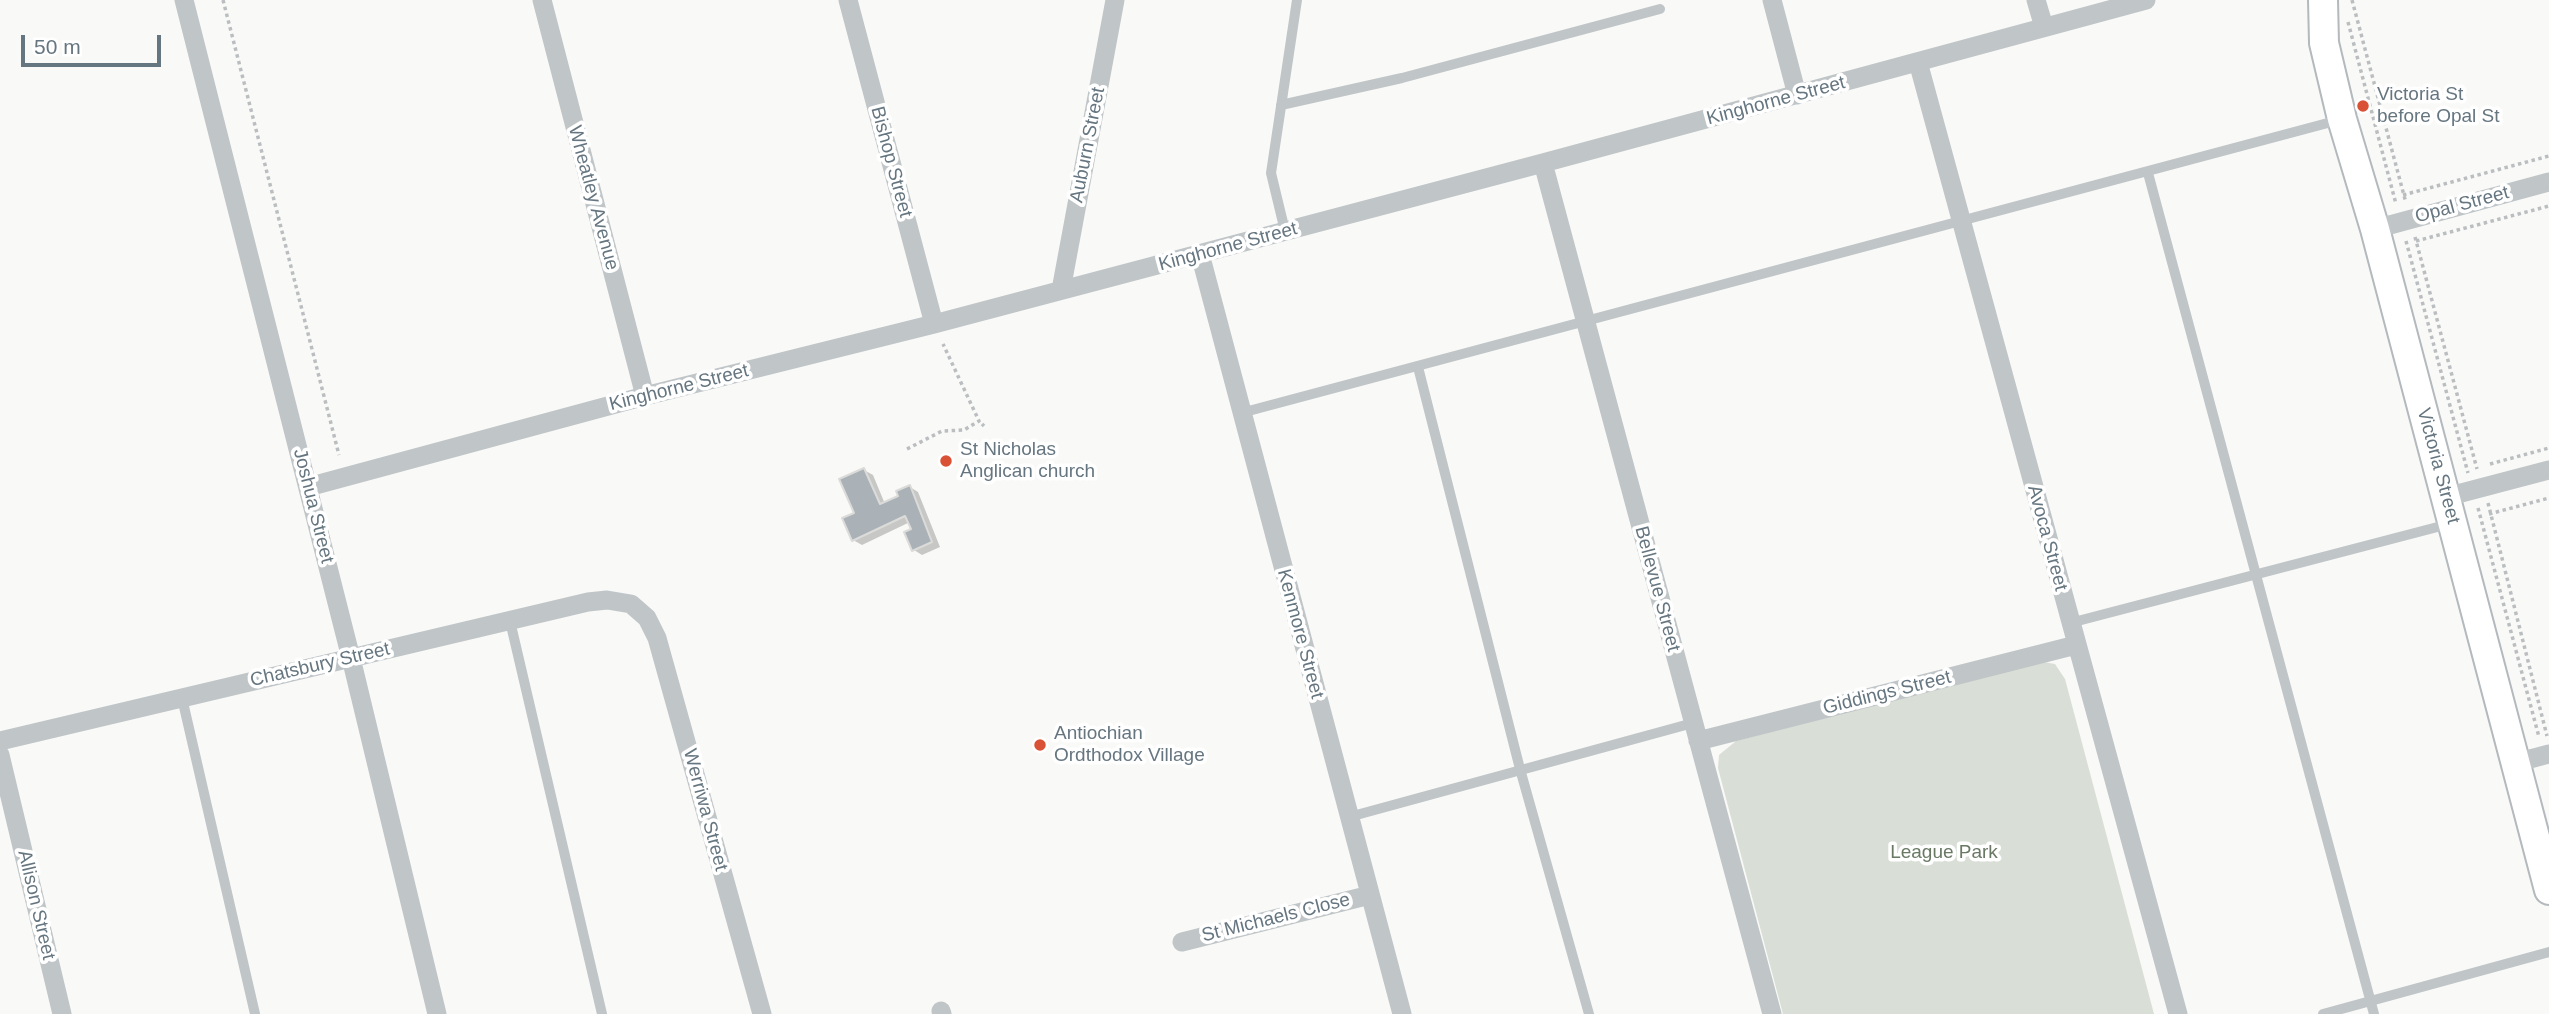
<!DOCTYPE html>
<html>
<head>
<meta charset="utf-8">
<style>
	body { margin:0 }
	#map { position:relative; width:2549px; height:1014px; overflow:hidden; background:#f9f9f7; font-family:Helvetica,sans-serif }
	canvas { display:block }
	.scale { position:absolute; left:21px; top:35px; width:140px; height:32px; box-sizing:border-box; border:4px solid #667680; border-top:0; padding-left:9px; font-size:21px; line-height:24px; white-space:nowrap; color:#667680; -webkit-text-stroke:5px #fff; paint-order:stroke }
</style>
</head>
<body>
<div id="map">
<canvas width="2549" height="1014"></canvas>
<div class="scale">50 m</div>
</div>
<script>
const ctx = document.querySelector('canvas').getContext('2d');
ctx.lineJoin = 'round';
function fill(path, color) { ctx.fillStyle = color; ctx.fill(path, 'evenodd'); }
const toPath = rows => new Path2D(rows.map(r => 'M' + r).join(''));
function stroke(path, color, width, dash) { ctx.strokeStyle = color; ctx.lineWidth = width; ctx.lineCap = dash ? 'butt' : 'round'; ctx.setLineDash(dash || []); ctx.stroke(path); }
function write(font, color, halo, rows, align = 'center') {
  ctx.font = font + ' Helvetica,sans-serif'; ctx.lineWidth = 7; ctx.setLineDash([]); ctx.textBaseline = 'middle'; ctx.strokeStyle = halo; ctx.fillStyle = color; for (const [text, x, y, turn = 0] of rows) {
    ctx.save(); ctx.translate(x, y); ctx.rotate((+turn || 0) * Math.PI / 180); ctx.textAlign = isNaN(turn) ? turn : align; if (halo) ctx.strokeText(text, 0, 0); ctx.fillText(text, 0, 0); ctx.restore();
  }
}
const green = toPath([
	[2038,661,2055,664,2065,679,2154,1014,1783,1014,1718,768,1719,755,1736,741]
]);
const shadow = toPath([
	[864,470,873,475,885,504,900,497,910,487,918,492,940,547,922,555,914,550,910,522,862,545,853,540]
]);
const building = toPath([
	[864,468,880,504,898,496,896,491,910,485,932,542,912,551,904,532,911,529,905,516,852,541,842,518,854,513,839,479,864,468]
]);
const path = toPath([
	[223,0,339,455],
	[2352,0,2406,203],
	[2348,22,2396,204],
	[2403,195,2549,156],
	[2415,237,2477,469],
	[2406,241,2468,473],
	[2416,241,2549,206],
	[982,424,984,426],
	[907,449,942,431,964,430,979,421,943,344],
	[2490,464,2549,448],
	[2488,503,2547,736],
	[2478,508,2539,737],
	[2489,514,2549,498]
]);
const lane = toPath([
	[1281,105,1402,78,1660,9],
	[2148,173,2374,1014],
	[1285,231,1271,173,1297,0],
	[1418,367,1520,769,1589,1014],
	[1241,413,2339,120],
	[510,621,602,1014],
	[2070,623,2449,524],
	[182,698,255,1014],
	[1349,817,1693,723],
	[2323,1014,2549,952]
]);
const street = toPath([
	[184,0,351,658,437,1014],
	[542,0,645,396],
	[848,0,934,324],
	[1772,0,1797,95],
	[2036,0,2044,27],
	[1918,62,2178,1014],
	[1543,163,1772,1014],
	[2375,229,2549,182],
	[1200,254,1402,1014],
	[1061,290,1115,0],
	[308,487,645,396,934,324,1543,163,2146,0],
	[2446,497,2549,470],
	[0,741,588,602,607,600,631,604,647,618,657,638,762,1014],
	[1698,741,2076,645],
	[0,755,62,1014],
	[2515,763,2549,754],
	[1182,942,1370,895],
	[941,1011,942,1014]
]);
const secondary = toPath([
	[2323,0,2324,43,2342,119,2375,229,2549,890]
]);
const markers = [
	[2363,106,7,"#da5236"],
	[946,461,7,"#da5236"],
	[1040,745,7,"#da5236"]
];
const poiNames = [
	["Victoria St",2377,95],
	["before Opal St",2377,117],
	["St Nicholas",960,450],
	["Anglican church",960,472],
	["Antiochian",1054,734],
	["Ordthodox Village",1054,756]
];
const streetNames = [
	["Kinghorne Street",1776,101,-15],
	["Auburn Street",1088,145,-79],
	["Bishop Street",891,162,75],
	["Wheatley Avenue",593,198,75],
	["Opal Street",2462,205,-15],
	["Kinghorne Street",1228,247,-15],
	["Kinghorne Street",679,388,-14],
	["Victoria Street",2438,466,75],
	["Joshua Street",313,506,76],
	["Avoca Street",2047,538,75],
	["Bellevue Street",1657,589,75],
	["Kenmore Street",1300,634,75],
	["Chatsbury Street",320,665,-13],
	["Giddings Street",1887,693,-14],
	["Werriwa Street",705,810,75],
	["Allison Street",36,905,77],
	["St Michaels Close",1276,918,-14]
];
const parkNames = [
	["League Park",1944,853]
];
fill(green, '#d9ded6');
fill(shadow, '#0003');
fill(building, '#aab2b7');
stroke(building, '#dbdbd9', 2);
stroke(secondary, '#b3b9bd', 32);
stroke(path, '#bbbec0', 3.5, [3.5, 3.5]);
stroke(lane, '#c0c5c8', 10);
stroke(street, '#c0c5c8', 19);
stroke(secondary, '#fff', 28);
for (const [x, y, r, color] of markers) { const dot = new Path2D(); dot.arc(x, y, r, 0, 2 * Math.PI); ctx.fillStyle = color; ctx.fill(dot); stroke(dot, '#fff', 2.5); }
write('19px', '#667680', '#fff', poiNames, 'left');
write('19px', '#667680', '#fff', streetNames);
write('19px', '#697964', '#fff', parkNames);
</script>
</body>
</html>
